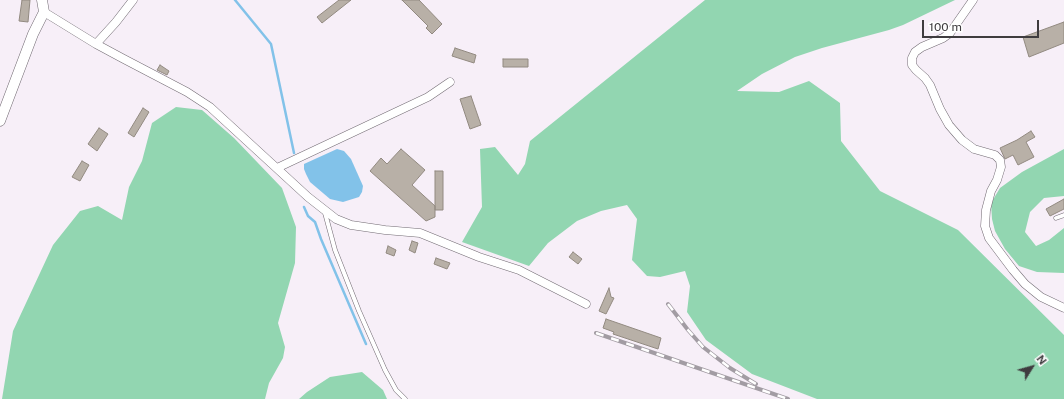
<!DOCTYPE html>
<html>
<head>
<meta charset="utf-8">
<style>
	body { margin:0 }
	#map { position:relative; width:1064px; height:399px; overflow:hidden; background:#f7eff8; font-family:"Public Sans",sans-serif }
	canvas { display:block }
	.north { position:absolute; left:1012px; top:347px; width:40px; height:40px; -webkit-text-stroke:3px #fff; paint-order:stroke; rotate:53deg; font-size:11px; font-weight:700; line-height:16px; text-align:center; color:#3f3c3f }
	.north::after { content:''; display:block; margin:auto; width:14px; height:18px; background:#3f3c3f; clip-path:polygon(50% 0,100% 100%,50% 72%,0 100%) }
	.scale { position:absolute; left:922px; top:20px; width:117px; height:18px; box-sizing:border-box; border:2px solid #3f3c3f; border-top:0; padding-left:5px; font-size:12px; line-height:14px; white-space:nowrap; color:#3f3c3f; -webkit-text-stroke:3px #fff; paint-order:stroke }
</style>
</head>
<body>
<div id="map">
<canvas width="1064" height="399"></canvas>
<div class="north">N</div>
<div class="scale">100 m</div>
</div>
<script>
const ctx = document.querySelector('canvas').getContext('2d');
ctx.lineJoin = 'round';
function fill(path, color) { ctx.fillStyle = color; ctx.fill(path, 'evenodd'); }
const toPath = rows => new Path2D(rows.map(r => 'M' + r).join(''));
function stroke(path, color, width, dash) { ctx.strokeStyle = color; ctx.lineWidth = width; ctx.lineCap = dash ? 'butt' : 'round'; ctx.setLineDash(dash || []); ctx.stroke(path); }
const forest = toPath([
	[705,0,955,0,903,25,889,30,822,48,795,57,762,74,737,91,779,92,809,81,840,103,841,141,880,191,958,230,1064,335,1064,399,817,399,752,374,706,340,687,312,690,286,685,271,660,277,647,276,632,260,637,219,627,205,601,211,577,221,548,243,529,266,462,242,482,207,480,149,495,147,518,175,525,164,530,141],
	[176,107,202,110,234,138,282,188,296,227,295,263,278,323,285,347,283,358,269,383,265,399,2,399,13,331,53,245,80,211,98,206,122,220,129,187,142,161,152,123],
	[1064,149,1064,196,1044,198,1030,212,1025,232,1036,246,1049,240,1064,228,1064,273,1037,272,1019,266,1005,249,995,231,992,219,991,203,1000,188,1022,172],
	[362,372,383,390,387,399,299,399,307,392,330,377]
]);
const water = toPath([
	[337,149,344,151,351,159,363,186,362,192,359,197,343,202,330,199,310,182,306,174,304,169,304,164]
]);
const stream = toPath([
	[235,0,271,44,294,153],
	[304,207,308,216,315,222,321,239,366,344]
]);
const building = toPath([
	[22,0,30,0,28,22,19,21,22,0],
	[339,0,351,0,322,23,317,17,339,0],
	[402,0,419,0,442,24,432,34,426,28,428,26,402,0],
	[1064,22,1064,43,1029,57,1023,37,1064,22],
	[455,48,476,55,474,63,452,56,455,48],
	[503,59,528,59,528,67,503,67,503,59],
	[160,65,169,71,167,75,157,70,160,65],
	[471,96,481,125,470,129,460,99,471,96],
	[143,108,149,112,134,137,128,133,143,108],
	[99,128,108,134,97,151,88,144,99,128],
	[1031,131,1035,137,1026,142,1034,157,1018,165,1013,155,1005,159,1000,148,1017,140,1031,131],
	[401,149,425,170,412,185,435,206,435,217,426,221,370,171,381,158,387,164,401,149],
	[82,161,89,165,80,181,72,177,82,161],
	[435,171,443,171,443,210,435,210,435,171],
	[1064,199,1064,209,1050,216,1046,209,1064,199],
	[412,241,418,243,415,253,409,250,412,241],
	[388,246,396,250,394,256,386,253,388,246],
	[573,252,582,259,578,264,569,257,573,252],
	[436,258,450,263,447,269,434,264,436,258],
	[609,288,611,297,614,298,606,314,599,311,609,288],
	[606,319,661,338,658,349,613,334,614,332,603,328,606,319]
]);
const service = toPath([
	[325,213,335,250,359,311,385,370,396,390,405,399],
	[1056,218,1064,215]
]);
const minor = toPath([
	[973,0,950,33,943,38,922,47,915,52,912,58,912,65,916,70,925,78,930,85,940,109,949,125,962,140,974,149,995,155,1000,160,1001,167,997,180,991,191,986,210,985,226,989,238,1013,270,1025,284,1041,297,1064,308],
	[44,12,96,44,116,22,133,0],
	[96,44,122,58,187,92,210,107,308,197,336,219,351,225,385,230,420,233,479,257,519,270,586,304],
	[277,168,428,97,450,82]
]);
const tertiary = toPath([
	[0,121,33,34,44,12,42,0]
]);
const rail = toPath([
	[668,304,688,330,703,347,730,368,756,384],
	[596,333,788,399]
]);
fill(forest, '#92d6b1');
fill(water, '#82c2e9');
stroke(stream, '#82c2e9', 2.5);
fill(building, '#b8b0a7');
stroke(building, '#928a81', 1);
stroke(service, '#726b73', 5);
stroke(minor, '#726b73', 9);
stroke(tertiary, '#726b73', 11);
stroke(service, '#fff', 4);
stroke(minor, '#fff', 8);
stroke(tertiary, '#fff', 10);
stroke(rail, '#a29ca3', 4);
stroke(rail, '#fff', 2.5, [8]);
</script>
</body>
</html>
